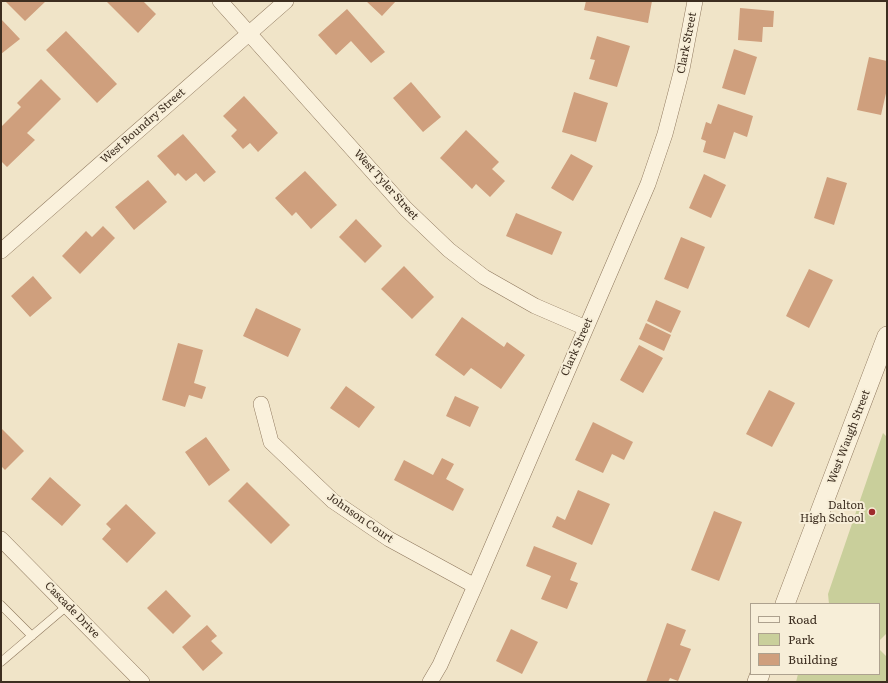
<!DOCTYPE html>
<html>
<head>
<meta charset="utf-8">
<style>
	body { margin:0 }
	#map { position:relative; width:888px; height:683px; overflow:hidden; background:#f0e4c8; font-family:Literata,serif }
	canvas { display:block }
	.frame { position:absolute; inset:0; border:2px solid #3d2e20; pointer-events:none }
	.legend { position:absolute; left:750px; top:603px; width:130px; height:72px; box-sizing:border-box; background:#f7eed8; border:1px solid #ada18e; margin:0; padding:5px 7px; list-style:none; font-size:12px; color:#3d2e20 }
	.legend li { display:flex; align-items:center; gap:8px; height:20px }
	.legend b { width:20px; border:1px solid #ada18e }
</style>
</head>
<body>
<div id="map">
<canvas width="888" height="683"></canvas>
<div class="frame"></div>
<ul class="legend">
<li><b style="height:5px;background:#faf1dc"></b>Road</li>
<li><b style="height:11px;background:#c9cf9b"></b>Park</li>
<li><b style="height:11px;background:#cf9f7d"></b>Building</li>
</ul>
</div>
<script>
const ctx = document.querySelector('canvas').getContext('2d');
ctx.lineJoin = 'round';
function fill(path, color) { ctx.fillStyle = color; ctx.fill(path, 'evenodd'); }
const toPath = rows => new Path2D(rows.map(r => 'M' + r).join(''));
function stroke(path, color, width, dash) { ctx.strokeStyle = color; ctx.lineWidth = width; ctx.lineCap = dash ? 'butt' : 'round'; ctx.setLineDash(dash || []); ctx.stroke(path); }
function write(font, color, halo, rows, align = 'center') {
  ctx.font = font + ' Literata,serif'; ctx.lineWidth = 4; ctx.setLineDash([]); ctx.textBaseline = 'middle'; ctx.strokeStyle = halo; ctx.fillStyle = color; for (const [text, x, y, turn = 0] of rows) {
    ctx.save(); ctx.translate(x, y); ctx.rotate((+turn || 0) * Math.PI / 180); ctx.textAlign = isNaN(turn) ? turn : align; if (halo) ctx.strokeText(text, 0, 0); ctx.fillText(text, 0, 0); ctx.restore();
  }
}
const green = toPath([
	[883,433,887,437,887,633,879,641,879,604,829,604,828,594],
	[879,649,887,657,886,682,796,682,798,674,879,674]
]);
const building = toPath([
	[5,1,46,1,25,21],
	[106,1,143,1,156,14,138,33],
	[366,1,396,1,382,16],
	[586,1,652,1,648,23,584,10],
	[740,8,774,11,773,27,763,27,762,42,738,40],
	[347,9,385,52,371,63,351,41,336,55,318,35],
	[1,19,20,39,1,54],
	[66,31,117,84,97,103,46,50],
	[597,36,630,46,617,87,589,79,595,60,590,59],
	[734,49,757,57,745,95,722,88],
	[869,57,887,61,887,89,881,115,857,110],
	[41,79,61,99,27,133,35,140,7,167,1,161,1,127,21,107,17,103],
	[411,82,441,117,423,132,393,98],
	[574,92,608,103,596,142,562,132],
	[244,96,278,133,258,152,250,143,243,149,231,136,237,130,223,116],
	[718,104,753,116,747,137,734,132,725,159,703,152,706,141,701,139,706,122,711,124],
	[466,130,499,162,492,169,505,181,490,197,476,184,472,189,440,158],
	[183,134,216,172,204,182,196,173,186,181,178,173,175,176,157,156],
	[571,154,593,166,573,201,551,188],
	[305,171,337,205,311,229,296,212,292,216,275,198],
	[704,174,726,185,711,218,689,208],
	[827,177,847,183,834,225,814,218],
	[148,180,167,202,134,230,115,207],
	[516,213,562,232,552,255,506,236],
	[356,219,382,246,365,263,339,237],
	[103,226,115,238,80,274,62,256,86,231,92,237],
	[681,237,705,247,688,289,664,279],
	[404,266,434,297,412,319,381,289],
	[809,269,833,280,809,328,786,316],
	[33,276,52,298,30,317,11,296],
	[656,300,681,311,671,333,647,321],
	[256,308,301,329,288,357,243,336],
	[462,317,504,347,507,342,525,355,501,389,471,368,464,376,435,355],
	[646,323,671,335,664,351,639,339],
	[178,343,203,350,194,383,206,387,202,399,189,395,185,407,162,400],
	[639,345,663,358,643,393,620,380],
	[346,386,375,407,359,428,330,408],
	[769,390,795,403,772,447,746,434],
	[455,396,479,407,470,427,446,416],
	[593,422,633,442,624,460,612,454,603,473,575,460],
	[1,428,24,451,5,470,1,466],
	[206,437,230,470,209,486,185,452],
	[442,458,454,464,446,479,464,489,453,511,394,480,404,460,433,475],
	[50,477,81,505,62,526,31,499],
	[247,482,290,525,271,544,228,501],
	[578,490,610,504,592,545,552,527,557,516,565,520],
	[126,504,156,533,127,563,102,539,111,529,106,524],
	[714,511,742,522,719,581,691,570],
	[534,546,577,563,570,580,578,583,567,609,541,599,551,576,526,566],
	[166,590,191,616,173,634,147,608],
	[667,623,686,630,680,645,691,649,678,681,670,678,668,682,646,682],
	[207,625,217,636,211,641,223,653,203,671,182,647],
	[511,629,538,642,522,674,496,661]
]);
const service = toPath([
	[1,605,32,636],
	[1,662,67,606]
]);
const minor = toPath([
	[220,1,406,209,449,250,484,277,535,306,586,328],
	[1,251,286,1],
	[261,404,271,442,333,501,389,539,475,586],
	[1,539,142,682],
	[430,682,440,665,475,586,648,184,665,134,682,69,695,1]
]);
const tertiary = toPath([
	[785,604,887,336],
	[757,682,760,674]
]);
const markers = [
	[872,512,4,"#9e2a2b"]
];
const streetNames = [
	["Clark Street",687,43,-79],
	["West Boundry Street",143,126,-41],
	["West Tyler Street",386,185,48],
	["Clark Street",577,347,-66],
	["West Waugh Street",849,437,-69],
	["Johnson Court",360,518,35],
	["Cascade Drive",72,610,46]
];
const poiNames = [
	["Dalton",864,506],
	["High School",864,519]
];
fill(green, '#c9cf9b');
fill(building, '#cf9f7d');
stroke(service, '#8d765c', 9);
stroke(minor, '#8d765c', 16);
stroke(tertiary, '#8d765c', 20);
stroke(service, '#faf1dc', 8);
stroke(minor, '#faf1dc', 15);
stroke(tertiary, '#faf1dc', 19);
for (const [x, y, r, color] of markers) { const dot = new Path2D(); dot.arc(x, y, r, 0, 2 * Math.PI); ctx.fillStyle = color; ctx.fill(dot); stroke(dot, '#f7eed8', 1.5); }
write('11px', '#3d2e20', '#f7eed8', streetNames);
write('11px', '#3d2e20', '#f7eed8', poiNames, 'right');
</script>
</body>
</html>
